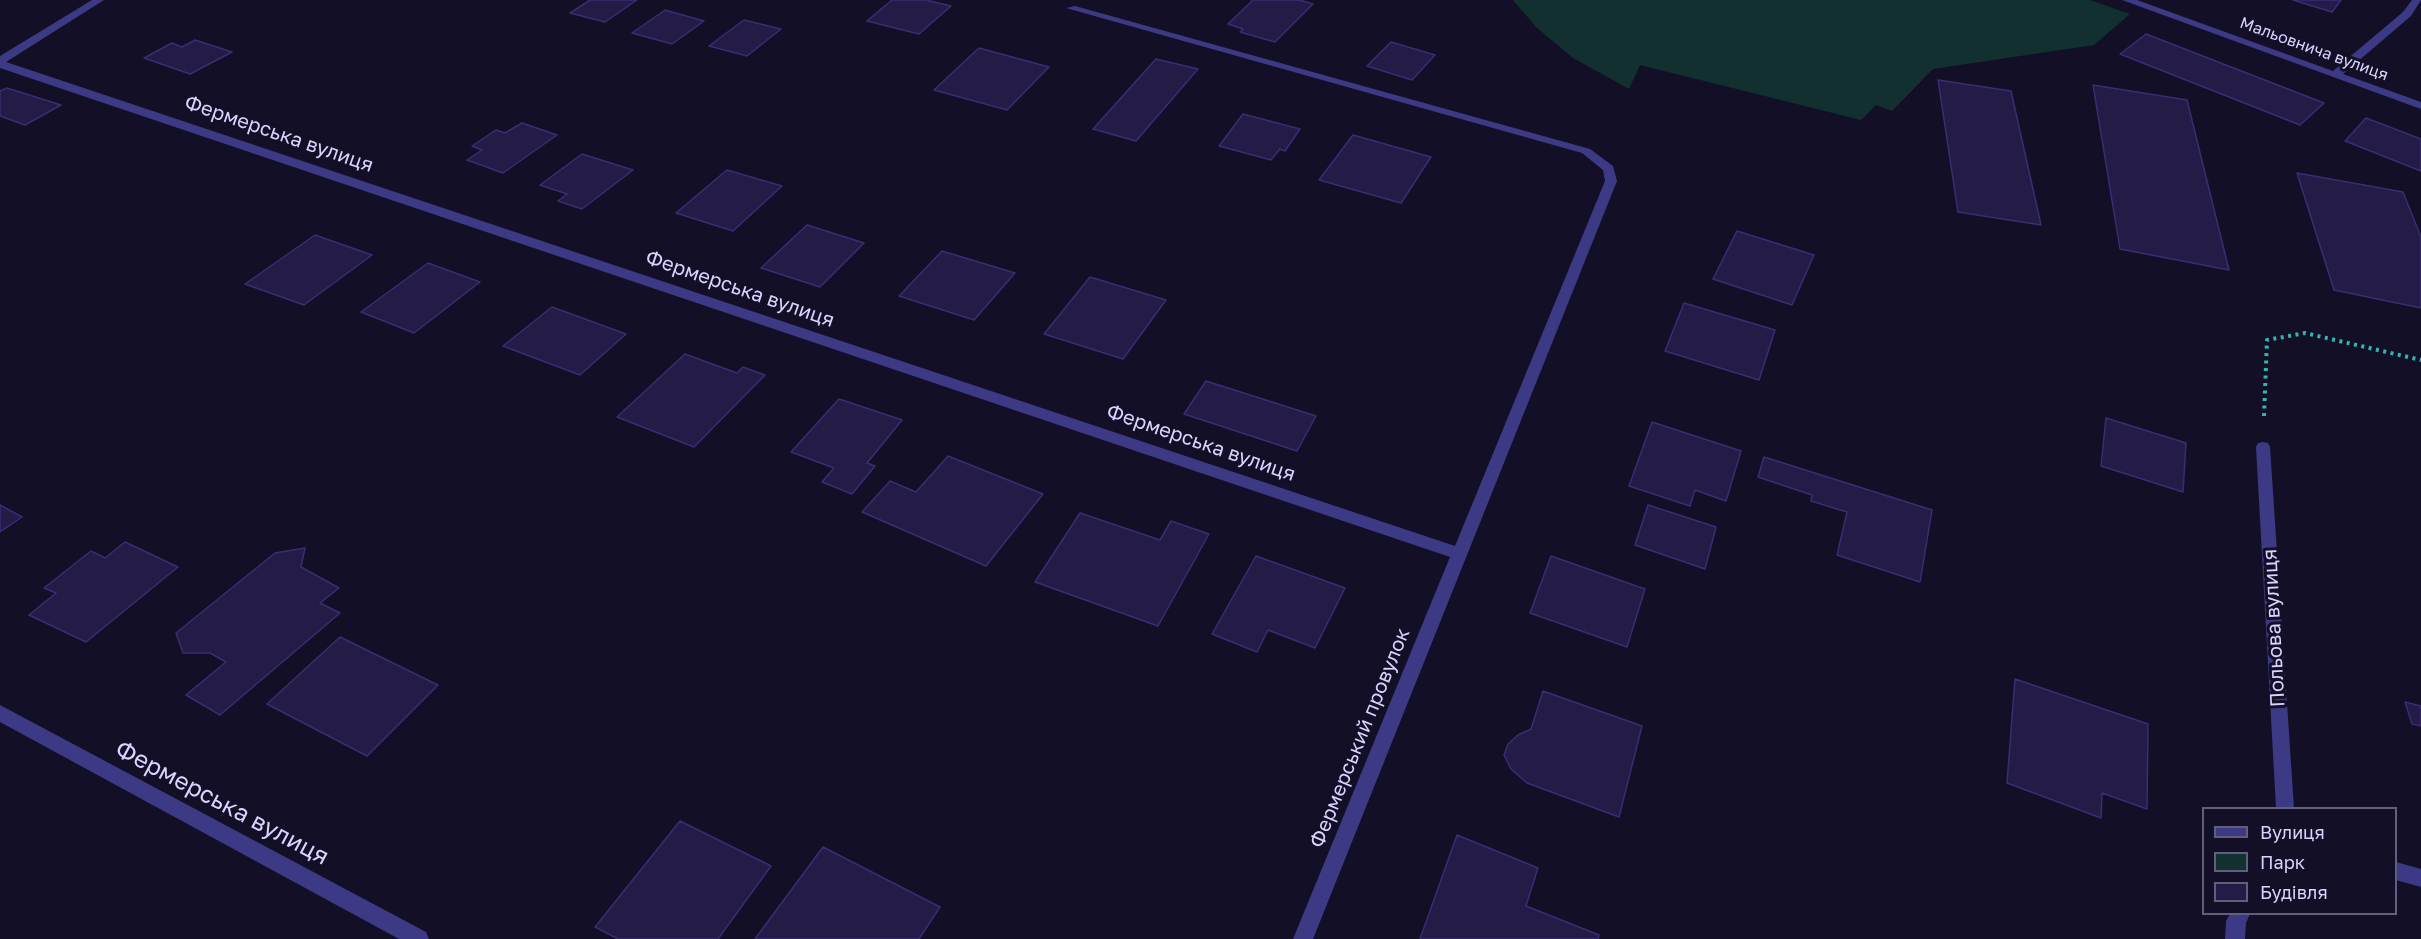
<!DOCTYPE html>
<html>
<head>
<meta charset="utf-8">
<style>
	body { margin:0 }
	#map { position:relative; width:2421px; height:939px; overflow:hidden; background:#130f26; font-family:"Golos Text",sans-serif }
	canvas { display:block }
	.legend { position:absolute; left:2202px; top:807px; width:195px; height:108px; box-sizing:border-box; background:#130f26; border:2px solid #625e7d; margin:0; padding:8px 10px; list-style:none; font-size:18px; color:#d9d4ff }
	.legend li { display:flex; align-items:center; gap:12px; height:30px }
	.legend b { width:30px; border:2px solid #625e7d }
</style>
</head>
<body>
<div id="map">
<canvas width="2421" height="939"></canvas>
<ul class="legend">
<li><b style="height:8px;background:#3d3a85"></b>Вулиця</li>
<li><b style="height:16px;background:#12302f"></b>Парк</li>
<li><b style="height:16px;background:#241b47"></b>Будівля</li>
</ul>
</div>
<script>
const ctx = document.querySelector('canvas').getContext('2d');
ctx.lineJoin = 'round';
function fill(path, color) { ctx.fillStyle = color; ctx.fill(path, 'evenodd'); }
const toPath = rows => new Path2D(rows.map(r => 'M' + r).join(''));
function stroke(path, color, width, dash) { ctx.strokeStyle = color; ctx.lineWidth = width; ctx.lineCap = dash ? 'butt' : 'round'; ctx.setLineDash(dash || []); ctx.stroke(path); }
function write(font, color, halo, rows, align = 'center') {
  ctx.font = font + ' "Golos Text",sans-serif'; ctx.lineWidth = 6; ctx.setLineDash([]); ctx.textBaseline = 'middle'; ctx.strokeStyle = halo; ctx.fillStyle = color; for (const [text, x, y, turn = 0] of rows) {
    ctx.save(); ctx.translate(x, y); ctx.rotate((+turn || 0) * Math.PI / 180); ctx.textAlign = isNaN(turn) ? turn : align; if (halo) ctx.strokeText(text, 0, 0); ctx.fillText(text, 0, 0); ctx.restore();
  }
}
const green = toPath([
	[1513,0,2090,0,2130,14,2094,45,1933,69,1892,111,1876,105,1861,120,1640,65,1629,89,1573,58,1536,27]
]);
const building = toPath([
	[590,0,637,0,605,22,570,13,590,0],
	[892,0,926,0,951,6,919,34,867,21,892,0],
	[1253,0,1299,0,1313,4,1275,42,1240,32,1243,29,1228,24,1253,0],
	[2293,0,2341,0,2332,12,2293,0],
	[665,10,704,21,672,44,632,33,665,10],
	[744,20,781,29,747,56,709,46,744,20],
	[2146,34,2324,103,2300,125,2120,54,2146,34],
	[195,40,232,52,190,74,144,58,172,43,182,47,195,40],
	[1391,42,1435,55,1412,80,1367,66,1391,42],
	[979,48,1049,67,1007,110,934,90,979,48],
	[1156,59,1198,69,1136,141,1093,129,1156,59],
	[1938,80,2011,91,2041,225,1958,212,1938,80],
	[2093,85,2187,100,2229,270,2120,249,2093,85],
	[7,88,61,105,25,125,0,116,0,91,7,88],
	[1243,114,1300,129,1285,151,1280,149,1271,160,1219,146,1243,114],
	[2366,118,2421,139,2421,171,2345,141,2366,118],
	[522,123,557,135,503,173,467,160,482,150,472,146,496,130,505,133,522,123],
	[1353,135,1431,157,1401,203,1319,180,1353,135],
	[582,154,633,170,582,209,558,201,567,194,540,185,582,154],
	[727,170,782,186,733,231,676,213,727,170],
	[2297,173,2403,192,2421,237,2421,308,2334,290,2297,173],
	[807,225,864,243,820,287,761,268,807,225],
	[1737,231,1814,255,1792,305,1713,279,1737,231],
	[315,235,372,255,304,305,245,284,315,235],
	[942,251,1015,273,974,320,899,296,942,251],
	[428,263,480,282,414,333,361,312,428,263],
	[1090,277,1166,300,1123,359,1044,334,1090,277],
	[1684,303,1775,330,1759,380,1665,351,1684,303],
	[552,307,626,334,580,375,503,346,552,307],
	[685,354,737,373,743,367,765,375,694,447,617,417,685,354],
	[1206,381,1316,416,1297,451,1184,414,1206,381],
	[839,399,902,420,867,463,875,466,852,494,822,482,834,468,791,452,839,399],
	[2106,418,2186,443,2183,492,2101,466,2106,418],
	[1652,422,1741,451,1726,501,1695,490,1690,506,1629,486,1652,422],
	[948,456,1043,494,986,566,862,512,890,481,916,492,948,456],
	[1764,457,1932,510,1920,582,1837,555,1847,512,1811,501,1812,495,1758,477,1764,457],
	[0,505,22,517,0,532,0,505],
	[1648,505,1716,527,1705,569,1635,545,1648,505],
	[1080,513,1160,540,1171,521,1209,534,1158,626,1035,582,1080,513],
	[125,542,178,567,86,642,29,615,56,593,44,588,91,551,105,558,125,542],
	[305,548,301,567,339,588,320,603,340,613,220,715,186,695,226,662,210,653,183,653,176,633,275,553,305,548],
	[1256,556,1345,588,1315,648,1268,630,1257,652,1212,634,1256,556],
	[1551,556,1645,589,1627,647,1530,613,1551,556],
	[340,637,438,685,367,756,267,704,340,637],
	[2015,679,2148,724,2147,809,2102,793,2101,818,2007,783,2015,679],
	[1543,691,1642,726,1619,817,1527,783,1511,769,1504,755,1508,744,1518,735,1531,729,1543,691],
	[2405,702,2421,706,2421,726,2412,724,2405,702],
	[680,821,771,866,718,939,618,939,595,927,680,821],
	[1457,835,1538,868,1526,906,1599,935,1598,939,1420,939,1457,835],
	[823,847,940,907,919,939,755,939,823,847]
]);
const path = toPath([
	[2264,416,2267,340,2305,333,2421,360]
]);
const street = toPath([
	[92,0,104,0,6,62,1455,546,1605,181,1603,170,1582,153,1066,8,1075,6,1590,149,1613,166,1617,181,1313,939,1293,939,1450,557,0,68,0,56,92,0],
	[2122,0,2137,0,2333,71,2403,12,2412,0,2421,0,2411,16,2343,74,2421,102,2421,109,2122,0],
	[2263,442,2268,443,2270,447,2294,808,2276,808,2256,447,2258,443,2263,442],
	[0,705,426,932,429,939,399,939,0,722,0,705],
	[2396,862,2421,869,2421,887,2396,880,2396,862],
	[2230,914,2250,914,2246,923,2245,939,2225,939,2226,921,2230,914]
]);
const farStreetnames = [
	["Мальовнича вулиця",2314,49,20]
];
const streetNames = [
	["Фермерська вулиця",279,134,19],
	["Фермерська вулиця",740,289,19],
	["Фермерська вулиця",1201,443,19],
	["Польова вулиця",2274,628,-93],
	["Фермерський провулок",1360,738,-68]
];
const nearStreetnames = [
	["Фермерська вулиця",222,803,28]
];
fill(green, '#12302f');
fill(building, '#241b47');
stroke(building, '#3b2d73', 1.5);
stroke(path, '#2fb8b0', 4, [3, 4.5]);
fill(street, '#3d3a85');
write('16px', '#d9d4ff', '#130f26', farStreetnames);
write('20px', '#d9d4ff', '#130f26', streetNames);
write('24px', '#d9d4ff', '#130f26', nearStreetnames);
</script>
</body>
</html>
